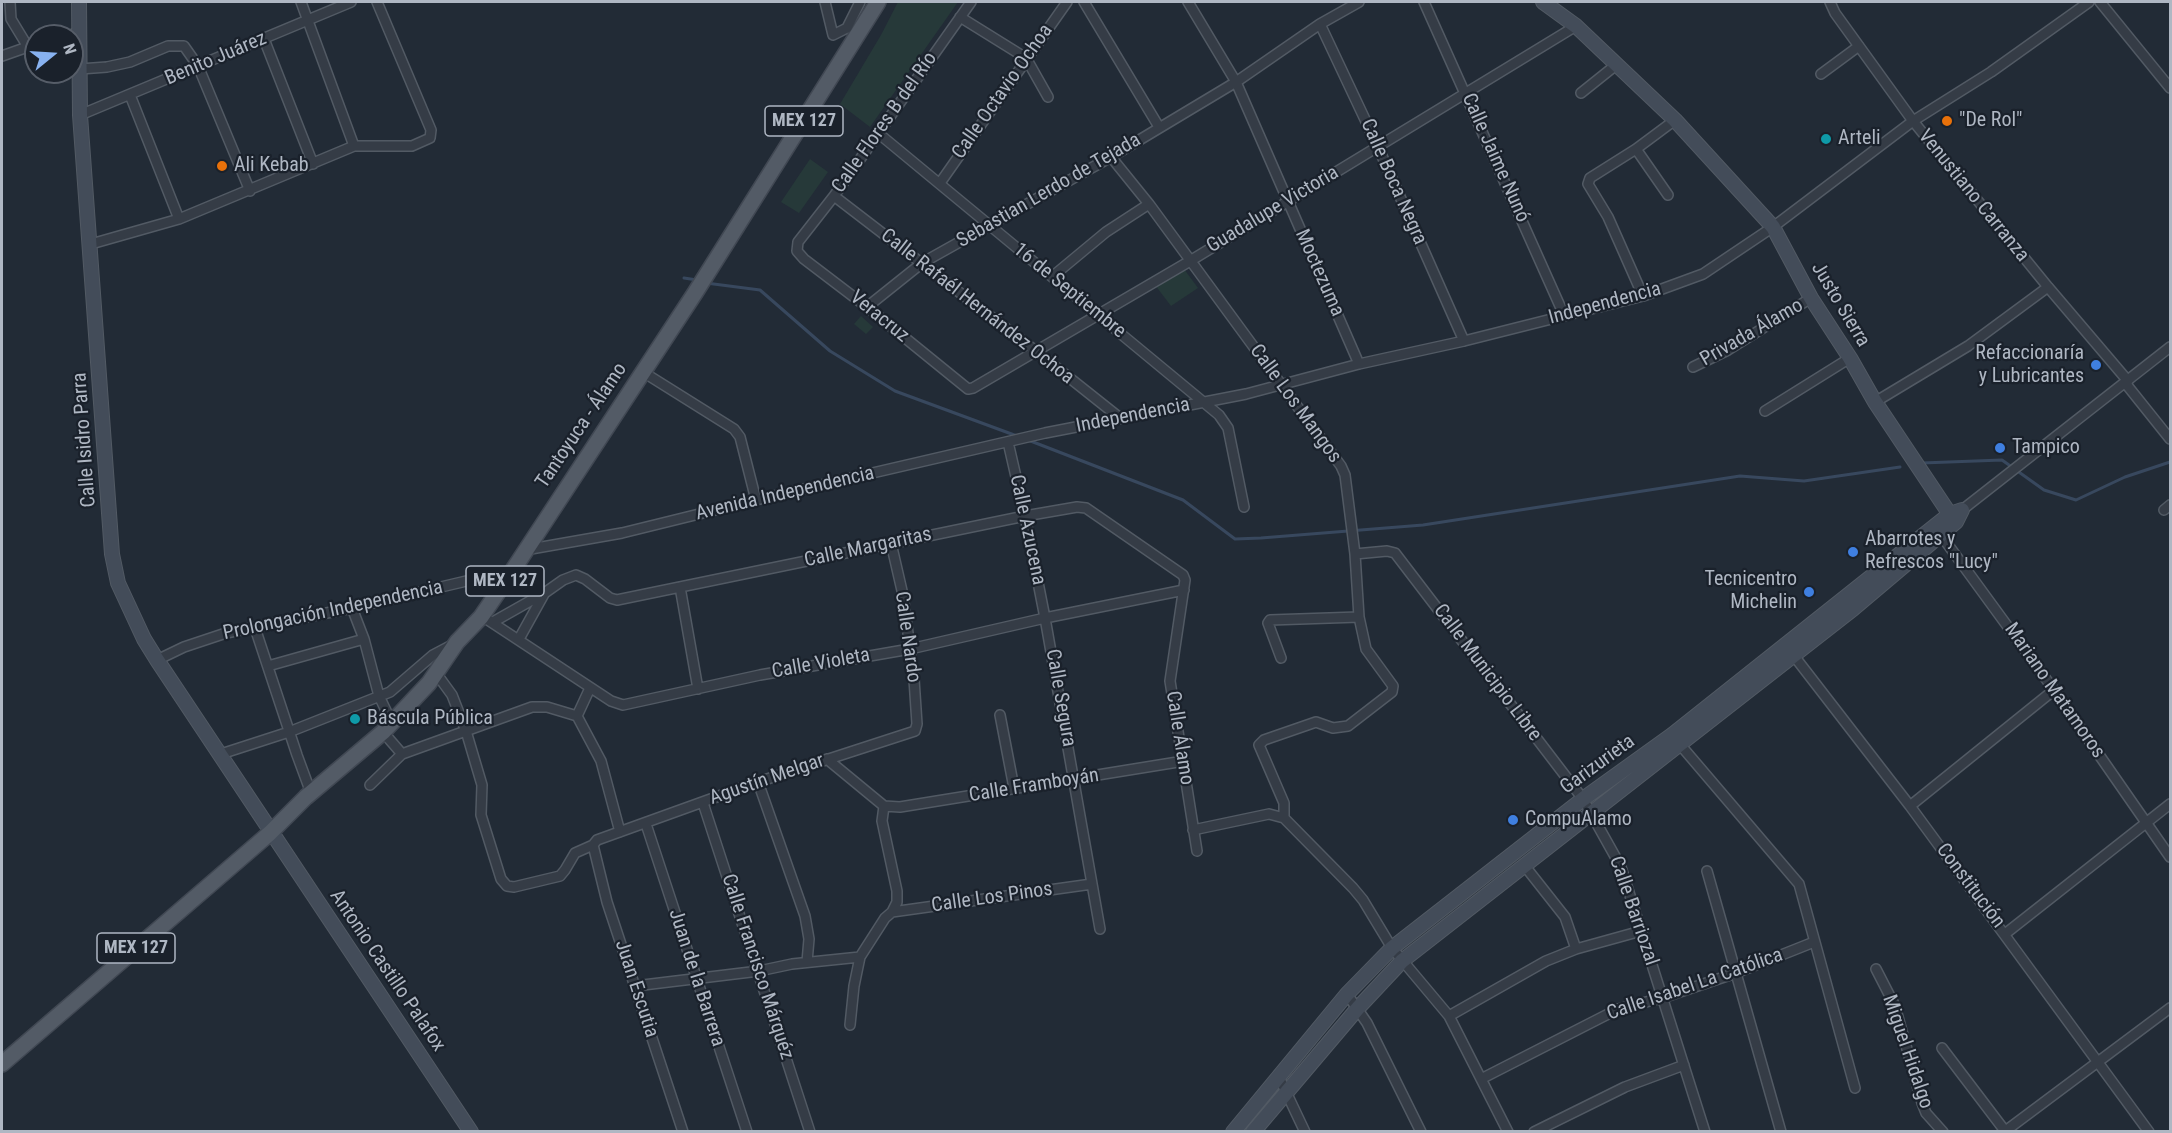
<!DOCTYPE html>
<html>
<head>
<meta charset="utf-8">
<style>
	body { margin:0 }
	#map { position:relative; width:2172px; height:1133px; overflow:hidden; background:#222b36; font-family:"Roboto Condensed",sans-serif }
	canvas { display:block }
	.frame { position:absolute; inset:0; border:3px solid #afb7c3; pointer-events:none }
	.north { position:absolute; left:24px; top:24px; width:60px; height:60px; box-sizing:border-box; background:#1a212b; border:2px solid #565d68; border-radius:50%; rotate:72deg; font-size:16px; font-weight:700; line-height:24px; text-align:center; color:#afb7c3 }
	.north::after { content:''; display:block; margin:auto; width:21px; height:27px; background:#88b2f0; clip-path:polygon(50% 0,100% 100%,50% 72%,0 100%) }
</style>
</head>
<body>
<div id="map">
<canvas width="2172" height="1133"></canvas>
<div class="frame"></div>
<div class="north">N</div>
</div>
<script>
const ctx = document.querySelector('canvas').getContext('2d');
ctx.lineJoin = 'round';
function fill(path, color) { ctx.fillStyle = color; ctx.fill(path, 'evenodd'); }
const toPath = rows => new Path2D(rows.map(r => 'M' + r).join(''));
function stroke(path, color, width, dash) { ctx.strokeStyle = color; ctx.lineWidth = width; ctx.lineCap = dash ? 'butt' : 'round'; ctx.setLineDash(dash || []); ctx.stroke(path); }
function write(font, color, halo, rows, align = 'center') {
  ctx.font = font + ' "Roboto Condensed",sans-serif'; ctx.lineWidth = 4.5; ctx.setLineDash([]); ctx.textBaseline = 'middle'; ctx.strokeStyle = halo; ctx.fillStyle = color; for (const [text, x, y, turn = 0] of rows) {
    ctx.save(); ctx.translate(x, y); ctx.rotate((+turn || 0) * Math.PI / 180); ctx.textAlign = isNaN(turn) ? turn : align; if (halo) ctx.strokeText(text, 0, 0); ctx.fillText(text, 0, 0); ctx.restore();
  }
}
const green = toPath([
	[898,2,958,2,870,127,840,104,881,35],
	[810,159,828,172,799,213,781,202],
	[1184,269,1198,288,1171,306,1155,285],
	[861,316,873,327,866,334,854,324]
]);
const stream = toPath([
	[684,278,697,280],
	[706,283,760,290,830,351,895,391,1017,436],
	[1028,440,1183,500,1235,539,1261,538,1423,525,1740,476,1804,481,1900,467],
	[1922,463,2002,460,2044,490,2076,500,2125,477,2170,462]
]);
const street = toPath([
	[10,2,11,19,28,47],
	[301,2,354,146],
	[825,2,833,35,847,28,860,2],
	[971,2,834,196,798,242,797,251,804,259,867,307,968,389,973,388,1190,261,1576,26],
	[1084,2,1159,127],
	[1188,2,1236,82,1359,364],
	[1424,2,1564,315],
	[1830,2,1835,13,1913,121,2048,287,2128,381],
	[2100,2,2170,88],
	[960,17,1026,58,1048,97],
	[1320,24,1378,147,1464,341],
	[67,36,80,32],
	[264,39,313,164],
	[2,56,36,44],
	[80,69,107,67,130,62,168,46,184,46,198,66,250,191],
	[1821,74,1859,46],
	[1581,93,1616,65],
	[130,95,179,219],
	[80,115,351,2],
	[878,133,1219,415,1228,428,1244,507],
	[1636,149,1668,195],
	[1111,157,1149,204,1341,466,1345,475,1355,554,1359,617,1366,649,1393,686,1392,692,1348,726,1333,728,1316,722,1264,740,1259,745,1284,803,1284,818],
	[940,183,1067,2],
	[834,196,1037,352,1120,418],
	[91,244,179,219,354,146,412,146,430,138,431,130,377,2],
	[1053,276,1106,232,1149,204],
	[1643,296,1608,217,1588,184,1590,178,1636,149,1675,120],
	[867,307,922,263,1111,157,1236,82,1320,24,1359,2],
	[1693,367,1728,350,1811,298],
	[643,372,734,429,740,437,756,500],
	[2126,384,2170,439],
	[1875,402,1968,346,2048,287],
	[1765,411,1850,358],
	[1008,442,1025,516,1045,618,1100,929],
	[1962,510,2170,347],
	[2164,510,2170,505],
	[1938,531,2054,690,2170,857],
	[525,550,622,533,756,500,1045,433,1246,394,1359,364,1464,341,1643,296,1703,274,1773,227,1913,121,1991,72,2089,2],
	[1355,554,1387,551,1395,553,1583,799,1621,867,1705,1132],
	[680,587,698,689],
	[352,608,364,639,379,696,392,723],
	[488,620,611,701,623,705,760,675,910,649,1045,618,1184,590],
	[493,622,546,592,563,580,576,575,585,579,610,598,617,600,1025,516,1077,507,1086,508,1183,575,1185,580,1170,681,1197,851],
	[255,628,297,755,311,793],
	[519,639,544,594],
	[1791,652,1910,806,2149,1132],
	[1281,658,1268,623,1270,620,1359,617],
	[157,660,184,647,226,633,352,608,513,570],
	[268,666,364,639],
	[436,673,452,695,466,731,482,785,481,815,501,879,507,886,514,887,560,876,565,870,575,853,593,845,597,840,758,782,915,731,917,724,914,679,903,595,891,543],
	[1000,715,1014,788],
	[577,716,601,761,620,832],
	[577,716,590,688],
	[383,732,402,754],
	[1677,741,1799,884,1855,1088],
	[221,754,289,732,390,692,433,655,452,645],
	[827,759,884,806],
	[758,782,805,916,809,939,807,962],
	[370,785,402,754,532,707,547,707,577,716],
	[703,803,810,1132],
	[884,806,900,807,1184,761],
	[884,806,882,821,897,891,897,902,892,912],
	[1910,806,2054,690],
	[646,824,747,1132],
	[1193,830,1269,814,1284,818,1353,888,1363,900,1392,948,1449,1016,1508,1132],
	[593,845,607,902,683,1132],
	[1524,865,1565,917,1576,949],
	[1707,871,1781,1132],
	[2005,934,2170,804],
	[1876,969,1895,1006,1922,1103,1926,1113,1943,1132],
	[635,986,759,971,792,964,860,957],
	[1347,994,1367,1023,1421,1132],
	[1449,1016,1546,961,1576,949,1641,931],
	[850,1025,854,986,860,957,885,918,892,912,1092,884],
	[1942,1048,2005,1131],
	[1278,1075,1305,1132],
	[1481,1079,1618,1009,1662,998,1736,973,1814,942],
	[1534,1132,1625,1087,1684,1065],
	[2004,1132,2170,1008]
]);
const secondary = toPath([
	[79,2,80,115,112,554,118,583,144,639,157,660,471,1132],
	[1543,2,1576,26,1675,120,1773,227,1811,298,1850,358,1875,402,1955,522],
	[1233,1132,1347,994,1392,948,1583,799,1672,735,1950,514,1962,510],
	[1253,1132,1358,1008,1402,961,1853,609,1956,522,1962,510]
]);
const primary = toPath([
	[2,1064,270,833,306,797,383,732,429,683,457,642,481,617,513,570,695,293,878,2]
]);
const markers = [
	[1947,121,6,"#e8710a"],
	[1826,139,6,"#0f9aa8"],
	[222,166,6,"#e8710a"],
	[2096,365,6,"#3f7fe0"],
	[2000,448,6,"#3f7fe0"],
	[1853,552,6,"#3f7fe0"],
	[1809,592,6,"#3f7fe0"],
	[355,719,6,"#0f9aa8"],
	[1513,820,6,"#3f7fe0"]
];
const shields = [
	[804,121,78],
	[505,581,78],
	[136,948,78]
];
const shieldNames = [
	["MEX 127",804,121],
	["MEX 127",505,581],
	["MEX 127",136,948]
];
const streetNames = [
	["Benito Juárez",216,59,-23],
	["Calle Octavio Ochoa",1003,92,-55],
	["Calle Flores B del Río",885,123,-55],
	["Calle Jaime Nunó",1495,158,66],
	["Calle Boca Negra",1393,182,66],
	["Sebastian Lerdo de Tejada",1049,191,-30],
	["Venustiano Carranza",1973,196,51],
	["Guadalupe Victoria",1273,210,-31],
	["Moctezuma",1319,273,66],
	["16 de Septiembre",1069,291,39],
	["Independencia",1605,304,-15],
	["Justo Sierra",1840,305,59],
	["Calle Rafaél Hernández Ochoa",977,307,38],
	["Veracruz",879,317,39],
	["Privada Álamo",1752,333,-30],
	["Calle Los Mangos",1295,404,54],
	["Independencia",1133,416,-11],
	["Tantoyuca - Álamo",582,426,-56],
	["Calle Isidro Parra",85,440,-94],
	["Avenida Independencia",785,494,-13],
	["Calle Azucena",1027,530,78],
	["Calle Margaritas",868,548,-12],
	["Prolongación Independencia",333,611,-12],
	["Calle Nardo",907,637,82],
	["Calle Violeta",821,664,-10],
	["Calle Municipio Libre",1487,673,53],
	["Mariano Matamoros",2054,691,55],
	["Calle Segura",1060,698,80],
	["Calle Álamo",1179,738,81],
	["Garizurieta",1598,765,-36],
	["Agustín Melgar",767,780,-19],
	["Calle Framboyán",1034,786,-9],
	["Constitución",1970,886,53],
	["Calle Los Pinos",992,898,-8],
	["Calle Barriozal",1633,911,71],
	["Calle Francisco Márquéz",757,967,72],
	["Antonio Castillo Palafox",387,971,56],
	["Juan de la Barrera",696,978,72],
	["Calle Isabel La Católica",1695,985,-19],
	["Juan Escutia",636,989,72],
	["Miguel Hidalgo",1907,1052,71]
];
const poiNames = [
	["\"De Rol\"",1959,121],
	["Arteli",1838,139],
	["Ali Kebab",234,166],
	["Refaccionaría",2084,354,"right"],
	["y Lubricantes",2084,377,"right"],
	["Tampico",2012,448],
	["Abarrotes y",1865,540],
	["Refrescos \"Lucy\"",1865,563],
	["Tecnicentro",1797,580,"right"],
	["Michelin",1797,603,"right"],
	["Báscula Pública",367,719],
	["CompuAlamo",1525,820]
];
fill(green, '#263939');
stroke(stream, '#38485e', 3);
stroke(street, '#525a64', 12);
stroke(secondary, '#525a64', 16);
stroke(primary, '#414853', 18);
stroke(street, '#353c46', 9);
stroke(secondary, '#434c59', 14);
stroke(primary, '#535b66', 15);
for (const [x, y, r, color] of markers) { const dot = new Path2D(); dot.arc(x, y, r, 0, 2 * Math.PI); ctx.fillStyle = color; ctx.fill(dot); stroke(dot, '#1a212b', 2); }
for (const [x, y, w] of shields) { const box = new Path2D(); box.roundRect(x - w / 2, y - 15, w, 30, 4.5); ctx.fillStyle = '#1a212b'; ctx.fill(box); stroke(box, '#afb7c3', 1.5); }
write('bold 18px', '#afb7c3', null, shieldNames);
write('20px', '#afb7c3', '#1a212b', streetNames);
write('20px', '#afb7c3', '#1a212b', poiNames, 'left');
</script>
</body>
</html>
